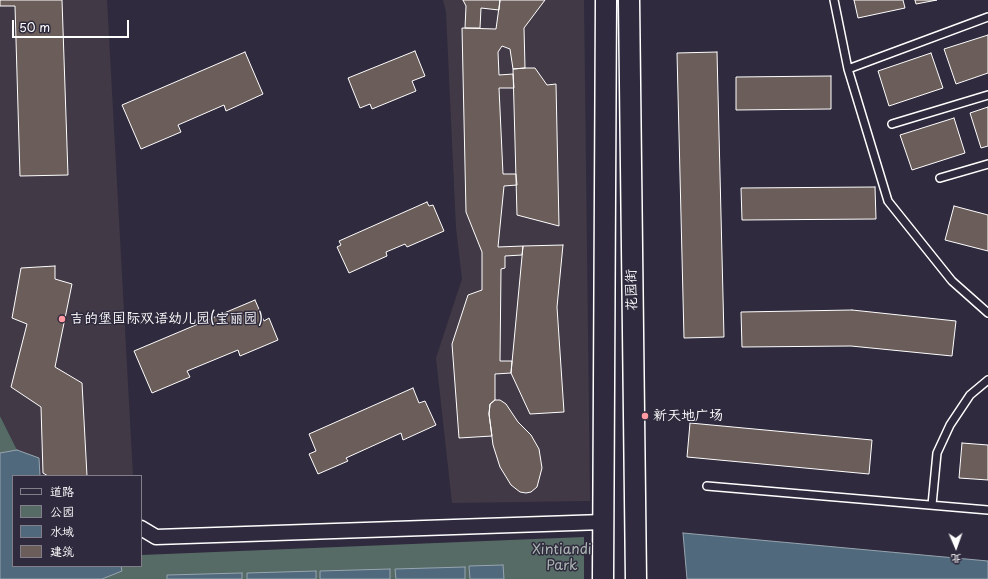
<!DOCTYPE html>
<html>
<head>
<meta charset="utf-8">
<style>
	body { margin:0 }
	#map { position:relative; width:988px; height:579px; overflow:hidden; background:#2f2a3d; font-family:"Playpen Sans","LXGW WenKai TC",sans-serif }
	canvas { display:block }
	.legend { position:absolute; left:12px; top:475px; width:130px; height:92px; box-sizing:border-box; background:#2f2a3d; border:1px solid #827f8b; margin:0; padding:5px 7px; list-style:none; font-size:12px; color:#fff }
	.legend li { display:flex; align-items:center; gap:8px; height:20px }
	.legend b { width:20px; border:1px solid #827f8b }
	.north { position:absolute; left:936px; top:527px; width:40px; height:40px; -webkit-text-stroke:3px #2f2a3d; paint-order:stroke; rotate:178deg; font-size:11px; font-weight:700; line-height:16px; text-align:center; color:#fff }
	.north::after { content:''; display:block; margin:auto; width:14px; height:18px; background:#fff; clip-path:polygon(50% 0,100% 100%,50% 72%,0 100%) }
	.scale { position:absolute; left:12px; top:20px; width:117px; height:18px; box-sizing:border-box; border:2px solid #fff; border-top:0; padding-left:5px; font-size:12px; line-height:14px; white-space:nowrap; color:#fff; -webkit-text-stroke:3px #2f2a3d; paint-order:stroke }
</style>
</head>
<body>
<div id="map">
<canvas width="988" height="579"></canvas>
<ul class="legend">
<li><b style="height:5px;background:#2f2a3d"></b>道路</li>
<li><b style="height:11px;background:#566b65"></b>公园</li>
<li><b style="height:11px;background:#51697c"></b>水域</li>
<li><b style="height:11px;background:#6b5d5a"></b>建筑</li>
</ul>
<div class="north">北</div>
<div class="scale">50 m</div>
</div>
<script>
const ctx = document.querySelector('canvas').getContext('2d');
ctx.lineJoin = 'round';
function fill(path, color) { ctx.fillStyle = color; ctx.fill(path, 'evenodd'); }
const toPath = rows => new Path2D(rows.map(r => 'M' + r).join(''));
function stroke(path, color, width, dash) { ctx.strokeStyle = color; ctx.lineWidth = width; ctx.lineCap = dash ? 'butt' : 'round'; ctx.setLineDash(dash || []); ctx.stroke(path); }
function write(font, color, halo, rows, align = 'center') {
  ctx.font = font + ' "Playpen Sans","LXGW WenKai TC",sans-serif'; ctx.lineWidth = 3; ctx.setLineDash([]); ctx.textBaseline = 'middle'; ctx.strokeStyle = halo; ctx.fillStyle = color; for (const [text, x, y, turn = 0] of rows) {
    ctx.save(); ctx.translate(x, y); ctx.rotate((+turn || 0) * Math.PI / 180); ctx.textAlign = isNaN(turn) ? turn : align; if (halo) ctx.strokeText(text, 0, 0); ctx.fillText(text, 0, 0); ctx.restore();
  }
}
const built = toPath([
	[0,0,107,0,133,476,40,476,39,458,17,450,0,416],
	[443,0,584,0,590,501,452,503,436,358,462,279,456,228,446,12]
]);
const green = toPath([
	[0,416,17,450,39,458,40,476,13,476,13,566,141,566,141,555,584,537,584,579,0,579]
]);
const water = toPath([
	[17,450,39,458,40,476,13,476,13,566,121,566,122,571,102,579,0,579,0,453,17,450],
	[683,533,988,561,988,579,687,579,683,533],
	[503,565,504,579,470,579,469,566,503,565],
	[465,567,465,579,396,579,395,569,465,567],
	[390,569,390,579,320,579,320,571,390,569],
	[316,571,316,579,247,579,247,573,316,571],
	[242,573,242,579,167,579,167,575,242,573]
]);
const building = toPath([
	[0,0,62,0,68,175,20,176,15,6,0,6,0,0],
	[463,0,500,0,499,10,481,8,480,28,465,28,466,6,463,0],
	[500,0,545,0,524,28,525,68,513,69,510,49,502,46,498,52,499,75,513,74,514,88,499,88,503,174,516,174,517,185,504,186,498,247,523,246,522,255,505,256,505,268,501,269,500,361,512,361,511,373,495,374,495,400,490,404,489,414,492,436,459,438,452,344,468,295,482,290,482,252,466,212,462,28,496,29,500,0],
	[854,0,903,0,905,8,858,18,854,0],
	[915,0,937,0,916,4,915,0],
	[988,35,988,73,956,84,944,49,988,35],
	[415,51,425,76,412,81,416,91,372,109,370,104,360,108,348,78,415,51],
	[245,52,263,94,226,111,224,105,178,125,181,132,141,149,122,105,245,52],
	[717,52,724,337,684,338,677,53,717,52],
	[931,53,943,88,889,106,878,71,931,53],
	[525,68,535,68,547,85,556,84,559,226,517,215,513,69,525,68],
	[831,76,831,109,736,110,736,77,831,76],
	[988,107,988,146,981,148,970,113,988,107],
	[954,118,965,153,912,170,900,135,954,118],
	[875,187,876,219,742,220,741,188,875,187],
	[427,202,429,206,433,205,444,231,407,247,405,244,386,252,387,256,349,273,337,247,341,245,339,241,427,202],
	[954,206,988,215,988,251,945,240,954,206],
	[563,245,557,307,564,412,530,414,511,373,523,246,563,245],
	[55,266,55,279,72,284,55,367,82,383,87,476,48,476,43,473,41,407,11,387,27,324,12,318,21,268,55,266],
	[255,300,264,321,269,318,278,340,240,356,238,350,187,371,190,377,152,393,134,351,255,300],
	[852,310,956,321,952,356,851,346,742,347,741,312,852,310],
	[413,388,419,403,425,401,436,425,403,440,401,433,346,458,348,461,318,474,309,454,316,451,309,434,413,388],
	[495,400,500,400,506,404,518,422,531,435,539,449,542,468,537,487,531,492,526,493,520,492,511,485,500,467,493,445,489,414,490,404,495,400],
	[690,423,872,440,869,474,687,457,690,423],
	[962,443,988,445,988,480,959,478,962,443]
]);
const service = toPath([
	[834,0,848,69,888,201,952,281,988,313],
	[848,69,988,17],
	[892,124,988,95],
	[940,178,988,164],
	[707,486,988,510],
	[932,505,937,453,950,425,970,395,988,380]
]);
const minor = toPath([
	[141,528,156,537,603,522]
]);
const secondary = toPath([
	[629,0,636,579],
	[603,579,606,0]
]);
const markers = [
	[62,319,4,"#ff9aa2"],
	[645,416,4,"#ff9aa2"]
];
const streetNames = [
	["花园街",632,290,-91]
];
const poiNames = [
	["吉的堡国际双语幼儿园(宝丽园)",70,319],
	["新天地广场",653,416]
];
const parkNames = [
	["Xintiandi",562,550],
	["Park",562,566]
];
fill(built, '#413946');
fill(green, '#566b65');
fill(water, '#51697c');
stroke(water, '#97a5b0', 1);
fill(building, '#6b5d5a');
stroke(building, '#fff', 1);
stroke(service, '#fff', 10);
stroke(minor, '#fff', 17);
stroke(secondary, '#fff', 23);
stroke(service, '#2f2a3d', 7);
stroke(minor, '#2f2a3d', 14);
stroke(secondary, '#2f2a3d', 20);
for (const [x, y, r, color] of markers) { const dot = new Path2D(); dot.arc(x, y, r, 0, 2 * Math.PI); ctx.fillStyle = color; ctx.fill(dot); stroke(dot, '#2f2a3d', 1.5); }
write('14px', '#fff', '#2f2a3d', streetNames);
write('14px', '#fff', '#2f2a3d', poiNames, 'left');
write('14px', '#aab5b2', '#2f2a3d', parkNames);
</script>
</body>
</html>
